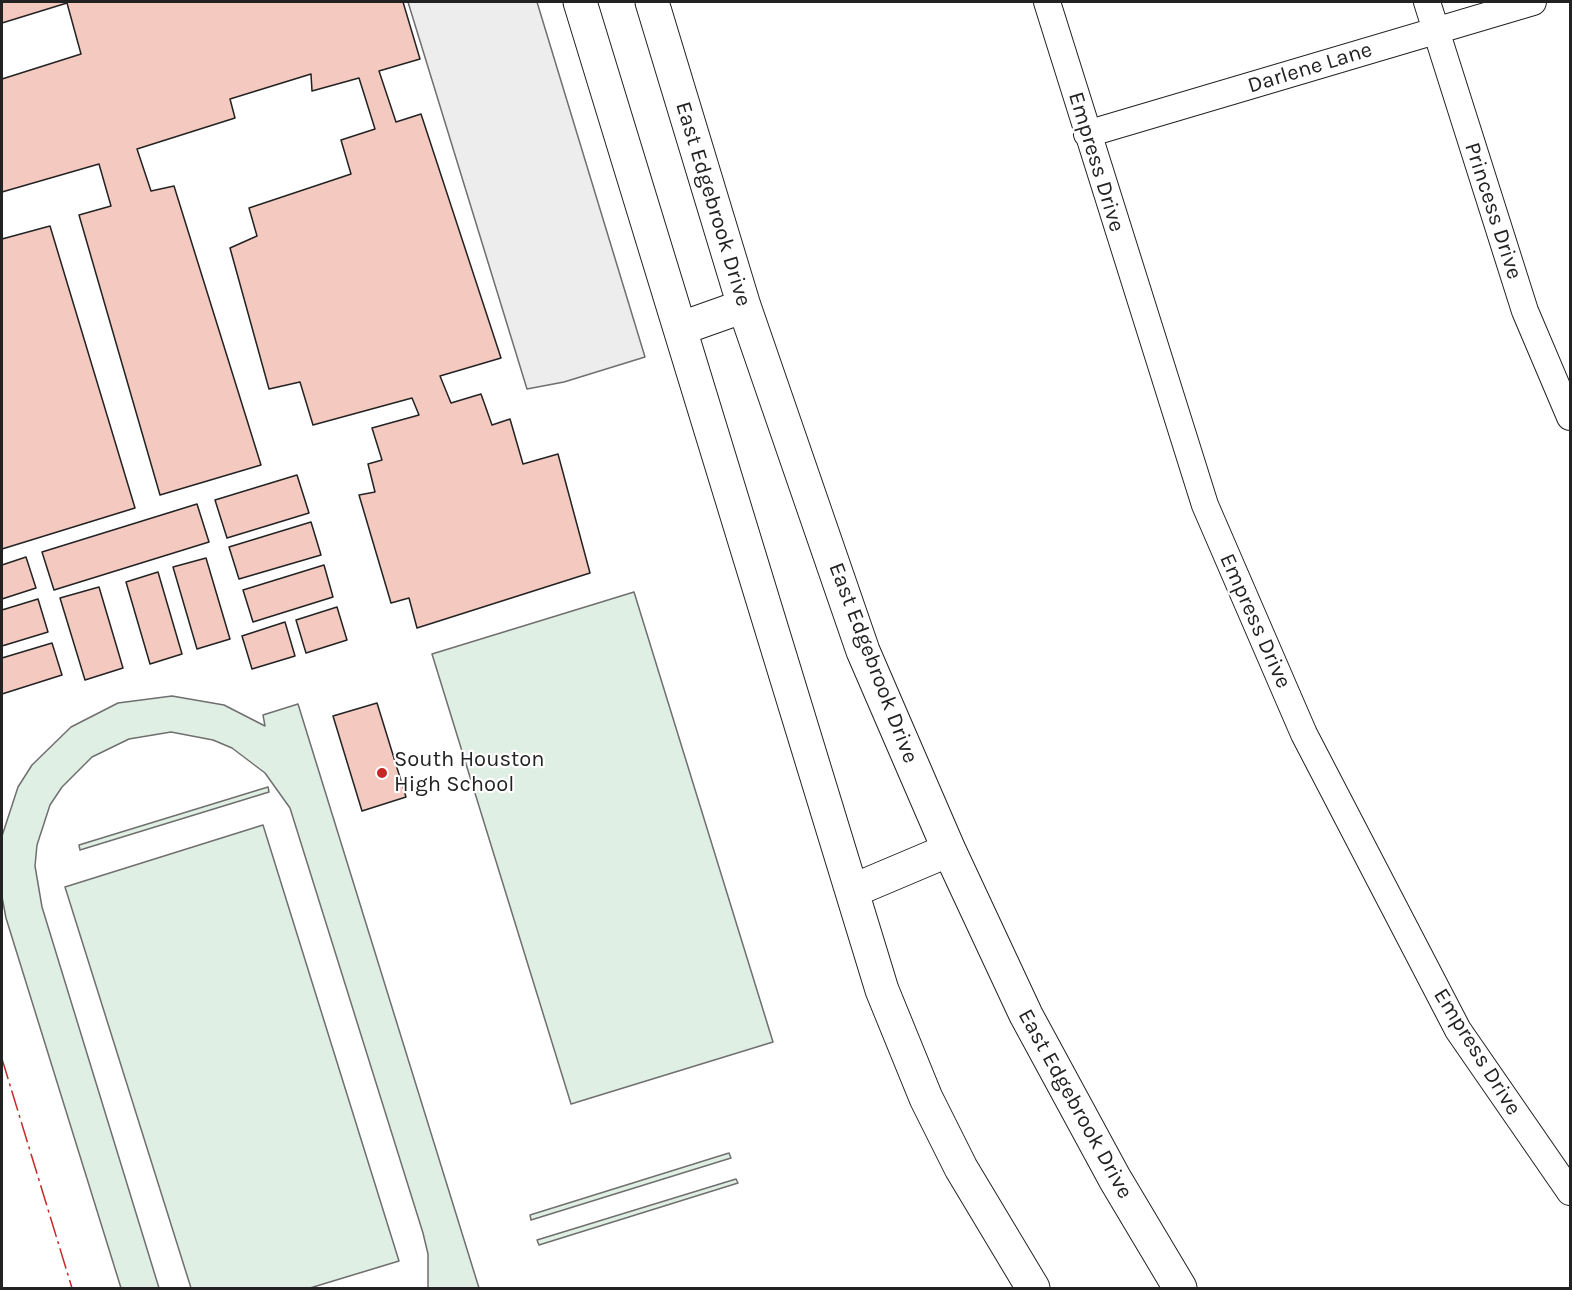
<!DOCTYPE html>
<html>
<head>
<meta charset="utf-8">
<style>
	body { margin:0 }
	#map { position:relative; width:1572px; height:1290px; overflow:hidden; background:#fff; font-family:Karla,sans-serif }
	canvas { display:block }
	.frame { position:absolute; inset:0; border:3px solid #222; pointer-events:none }
</style>
</head>
<body>
<div id="map">
<canvas width="1572" height="1290"></canvas>
<div class="frame"></div>
</div>
<script>
const ctx = document.querySelector('canvas').getContext('2d');
ctx.lineJoin = 'round';
function fill(path, color) { ctx.fillStyle = color; ctx.fill(path, 'evenodd'); }
const toPath = rows => new Path2D(rows.map(r => 'M' + r).join(''));
function stroke(path, color, width, dash) { ctx.strokeStyle = color; ctx.lineWidth = width; ctx.lineCap = dash ? 'butt' : 'round'; ctx.setLineDash(dash || []); ctx.stroke(path); }
function write(font, color, halo, rows, align = 'center') {
  ctx.font = font + ' Karla,sans-serif'; ctx.lineWidth = 4.5; ctx.setLineDash([]); ctx.textBaseline = 'middle'; ctx.strokeStyle = halo; ctx.fillStyle = color; for (const [text, x, y, turn = 0] of rows) {
    ctx.save(); ctx.translate(x, y); ctx.rotate((+turn || 0) * Math.PI / 180); ctx.textAlign = isNaN(turn) ? turn : align; if (halo) ctx.strokeText(text, 0, 0); ctx.fillText(text, 0, 0); ctx.restore();
  }
}
const green = toPath([
	[634,592,773,1042,571,1104,432,654,634,592],
	[172,696,224,705,265,726,263,715,298,704,479,1288,428,1288,428,1254,423,1233,290,808,265,773,232,748,213,740,171,732,129,739,92,757,62,787,50,805,37,845,35,866,42,907,159,1288,121,1288,6,918,2,897,2,836,18,787,32,765,71,727,118,703,172,696],
	[268,787,269,792,80,850,79,845,268,787],
	[263,825,399,1261,310,1288,191,1288,65,887,263,825],
	[729,1153,731,1158,531,1220,530,1215,729,1153],
	[736,1179,738,1183,539,1245,537,1240,736,1179]
]);
const parking = toPath([
	[408,2,537,2,645,357,564,382,527,389,408,2]
]);
const building = toPath([
	[2,2,403,2,420,59,379,71,396,122,421,114,501,358,440,376,451,403,481,394,492,425,510,419,523,464,558,454,590,573,417,628,409,598,391,603,359,495,375,492,368,464,382,460,372,428,419,415,412,398,313,425,300,382,269,389,230,248,257,236,249,208,351,174,341,140,375,129,359,78,312,91,311,74,230,99,235,118,137,149,151,191,174,186,261,465,160,495,79,215,111,206,99,164,2,192,2,79,81,54,67,3,2,23,2,2],
	[50,226,135,508,2,549,2,239,50,226],
	[297,475,309,513,227,538,215,500,297,475],
	[197,504,209,542,54,590,42,552,197,504],
	[311,522,321,555,239,579,229,547,311,522],
	[26,557,36,588,2,599,2,565,26,557],
	[206,558,230,639,197,649,173,567,206,558],
	[324,565,333,597,253,622,243,590,324,565],
	[158,572,182,654,150,664,126,582,158,572],
	[99,587,123,668,85,680,60,598,99,587],
	[38,599,48,632,2,646,2,610,38,599],
	[337,607,347,640,306,653,296,620,337,607],
	[285,622,295,656,252,669,242,636,285,622],
	[52,643,62,675,2,694,2,658,52,643],
	[377,703,406,797,362,811,333,716,377,703]
]);
const minor = toPath([
	[1047,2,1205,505,1304,734,1458,1030,1570,1192],
	[1427,2,1525,311,1570,417],
	[1087,134,1533,2]
]);
const secondary = toPath([
	[580,2,882,990,926,1098,961,1168,1033,1288],
	[652,2,744,306,863,651,949,850,1026,1015,1115,1179,1180,1288],
	[682,328,744,306],
	[852,891,949,850]
]);
const power = toPath([
	[2,1059,72,1288]
]);
const markers = [
	[382,773,6,"#c62828"]
];
const streetNames = [
	["Darlene Lane",1310,68,-17],
	["Empress Drive",1096,162,73],
	["East Edgebrook Drive",713,204,73],
	["Princess Drive",1493,211,72],
	["Empress Drive",1255,621,66],
	["East Edgebrook Drive",873,663,69],
	["Empress Drive",1477,1052,58],
	["East Edgebrook Drive",1075,1104,61]
];
const poiNames = [
	["South Houston",394,760],
	["High School",394,785]
];
fill(green, '#e0efe3');
stroke(green, '#6f6f6f', 1.5);
fill(parking, '#ededed');
stroke(parking, '#6f6f6f', 1.5);
fill(building, '#f3c9c0');
stroke(building, '#222', 1.5);
stroke(minor, '#222', 28);
stroke(secondary, '#222', 35);
stroke(minor, '#fff', 26);
stroke(secondary, '#fff', 33);
stroke(power, '#c62828', 1.5, [21, 4.5, 3, 4.5]);
for (const [x, y, r, color] of markers) { const dot = new Path2D(); dot.arc(x, y, r, 0, 2 * Math.PI); ctx.fillStyle = color; ctx.fill(dot); stroke(dot, '#fff', 2); }
write('22px', '#222', '#fff', streetNames);
write('22px', '#222', '#fff', poiNames, 'left');
</script>
</body>
</html>
